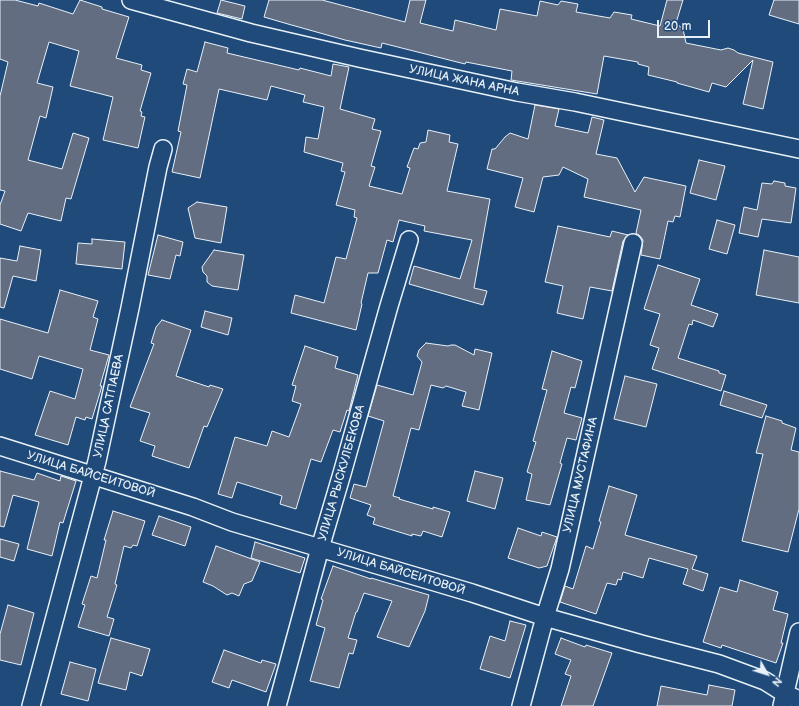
<!DOCTYPE html>
<html>
<head>
<meta charset="utf-8">
<style>
	body { margin:0 }
	#map { position:relative; width:799px; height:706px; overflow:hidden; background:#1f4a7a; font-family:"Balsamiq Sans",sans-serif }
	canvas { display:block }
	.north { position:absolute; left:747px; top:654px; width:40px; height:40px; -webkit-text-stroke:3px #1f4a7a; paint-order:stroke; rotate:129deg; font-size:11px; font-weight:700; line-height:16px; text-align:center; color:#e8f1f8 }
	.north::after { content:''; display:block; margin:auto; width:14px; height:18px; background:#e8f1f8; clip-path:polygon(50% 0,100% 100%,50% 72%,0 100%) }
	.scale { position:absolute; left:657px; top:20px; width:53px; height:18px; box-sizing:border-box; border:2px solid #e8f1f8; border-top:0; padding-left:5px; font-size:12px; line-height:14px; white-space:nowrap; color:#e8f1f8; -webkit-text-stroke:3px #1f4a7a; paint-order:stroke }
</style>
</head>
<body>
<div id="map">
<canvas width="799" height="706"></canvas>
<div class="north">N</div>
<div class="scale">20 m</div>
</div>
<script>
const ctx = document.querySelector('canvas').getContext('2d');
ctx.lineJoin = 'round';
function fill(path, color) { ctx.fillStyle = color; ctx.fill(path, 'evenodd'); }
const toPath = rows => new Path2D(rows.map(r => 'M' + r).join(''));
function stroke(path, color, width, dash) { ctx.strokeStyle = color; ctx.lineWidth = width; ctx.lineCap = dash ? 'butt' : 'round'; ctx.setLineDash(dash || []); ctx.stroke(path); }
function write(font, color, halo, rows, align = 'center') {
  ctx.font = font + ' "Balsamiq Sans",sans-serif'; ctx.lineWidth = 3.5; ctx.setLineDash([]); ctx.textBaseline = 'middle'; ctx.strokeStyle = halo; ctx.fillStyle = color; for (const [text, x, y, turn = 0] of rows) {
    ctx.save(); ctx.translate(x, y); ctx.rotate((+turn || 0) * Math.PI / 180); ctx.textAlign = isNaN(turn) ? turn : align; if (halo) ctx.strokeText(text, 0, 0); ctx.fillText(text, 0, 0); ctx.restore();
  }
}
const building = toPath([
	[0,0,15,0,38,6,39,3,73,14,80,0,102,7,102,9,129,17,116,58,142,65,141,70,151,73,140,111,142,112,141,116,145,117,138,148,103,140,113,97,70,86,79,51,49,42,37,83,53,87,46,118,40,116,28,160,62,169,73,133,89,138,71,199,66,198,61,221,28,213,21,231,0,224,0,205,5,191,0,190,0,96,8,62,0,59,0,0],
	[221,0,245,6,242,19,217,13,221,0],
	[269,0,322,0,405,22,410,0,426,0,420,23,453,31,455,20,496,30,500,9,537,16,540,1,558,5,561,1,578,4,576,12,610,18,614,12,632,15,631,19,660,26,667,0,683,0,676,23,683,29,686,43,721,50,728,48,734,50,738,53,773,62,763,109,743,104,753,60,726,87,712,83,709,92,677,83,677,82,648,75,649,67,638,64,638,62,604,56,597,94,511,80,512,71,466,62,465,64,382,43,381,48,345,40,288,24,264,17,269,0],
	[774,0,799,0,799,24,769,15,774,0],
	[205,42,228,48,227,53,299,70,300,68,331,76,333,64,349,67,340,109,375,119,372,129,381,131,371,166,375,167,369,186,402,194,410,168,407,167,414,148,418,149,420,143,426,142,428,130,450,135,449,142,458,144,447,191,490,199,474,288,487,291,483,305,409,284,414,266,460,279,472,240,424,231,425,226,399,220,393,242,387,240,378,273,368,273,361,303,362,304,356,330,291,313,295,295,324,303,336,257,346,259,357,218,354,217,355,210,336,205,345,172,341,171,343,163,304,152,306,137,318,139,324,107,303,102,305,95,271,86,267,100,219,89,200,178,172,172,181,132,178,131,187,85,183,84,187,69,197,72,205,42],
	[535,105,559,109,555,126,588,133,592,117,604,120,596,154,617,158,635,192,644,177,686,186,680,217,675,216,673,222,668,221,660,259,641,255,643,240,640,236,636,233,641,210,584,197,588,179,563,167,559,175,543,177,534,212,515,207,523,178,487,169,492,149,495,149,505,137,510,133,528,139,535,105],
	[699,160,725,166,716,200,690,193,699,160],
	[774,181,785,183,785,186,796,188,791,223,762,219,758,237,739,233,744,207,757,210,762,183,772,184,774,181],
	[197,202,227,207,221,243,195,238,188,208,197,202],
	[717,220,735,225,727,254,709,249,717,220],
	[558,226,610,237,612,231,628,235,623,241,612,291,590,287,583,319,557,313,563,286,545,282,558,226],
	[158,235,183,242,180,256,176,255,170,279,148,275,158,235],
	[92,239,125,242,122,269,76,264,78,243,92,244,92,239],
	[20,246,41,250,36,281,13,276,4,308,0,307,0,258,17,261,20,246],
	[214,250,244,255,238,290,212,286,207,282,207,276,203,272,202,267,214,250],
	[764,250,799,257,799,303,756,295,764,250],
	[658,265,700,279,691,305,718,314,713,327,693,320,692,325,689,324,678,358,719,371,719,373,726,375,721,391,652,369,659,348,650,345,660,314,644,309,658,265],
	[60,290,98,301,93,317,98,319,90,350,109,355,100,386,102,386,92,419,86,417,85,420,76,417,68,445,35,435,50,391,75,399,83,369,39,356,32,379,0,369,0,319,48,333,60,290],
	[205,311,232,318,228,335,201,327,205,311],
	[162,320,191,330,176,376,209,387,210,385,223,389,207,427,204,426,189,468,152,456,155,446,140,441,150,413,130,407,154,344,151,343,156,327,162,320],
	[426,343,448,346,451,345,455,345,474,355,475,349,492,353,479,410,462,406,466,392,446,386,443,388,431,385,419,430,411,428,393,496,400,498,399,499,433,509,433,507,450,512,442,537,423,531,421,536,412,534,412,536,373,524,375,518,367,515,371,505,350,498,354,484,366,487,384,421,368,416,377,385,413,395,422,362,417,356,419,350,426,343],
	[305,346,338,357,335,368,358,375,349,411,347,410,340,432,333,430,321,462,311,459,296,509,280,504,282,496,237,482,232,498,218,494,235,437,267,446,272,431,289,437,301,404,292,401,296,386,292,385,305,346],
	[552,351,582,361,575,388,571,387,564,413,582,418,576,440,567,438,560,463,562,464,550,505,526,500,532,474,527,472,536,442,533,441,547,390,542,389,552,351],
	[625,376,657,384,646,427,614,419,625,376],
	[724,391,767,405,762,418,720,405,724,391],
	[766,416,782,421,782,423,796,428,791,450,799,452,799,509,788,552,742,541,763,454,756,453,766,416],
	[0,471,34,480,37,473,60,481,61,476,76,481,63,523,60,522,52,556,27,549,39,502,13,495,4,527,0,526,0,471],
	[475,471,503,478,495,509,467,501,475,471],
	[609,486,637,495,625,535,697,556,692,569,708,574,703,591,683,584,688,569,649,558,643,578,623,572,621,580,618,579,616,585,607,583,596,614,560,602,565,586,573,589,586,546,593,549,601,522,599,521,609,486],
	[113,511,145,521,137,546,133,545,131,548,124,546,115,584,117,585,107,617,114,619,109,636,78,627,85,605,82,604,91,576,97,578,106,540,104,540,113,511],
	[159,516,191,527,185,546,152,535,159,516],
	[518,528,541,536,542,532,557,537,547,566,539,568,508,558,518,528],
	[0,539,19,544,14,561,0,557,0,539],
	[255,542,305,558,300,573,251,558,255,542],
	[216,546,260,562,252,581,244,584,239,596,232,593,227,595,213,586,203,582,216,546],
	[333,566,371,579,371,578,429,595,425,611,409,647,377,637,392,601,364,593,357,612,356,612,348,638,357,640,353,654,349,653,339,688,310,681,325,628,316,625,323,600,321,599,333,566],
	[740,580,778,592,773,610,788,614,781,643,783,643,776,663,722,645,721,648,703,642,720,587,737,592,740,580],
	[8,605,34,613,21,665,0,660,0,634,8,605],
	[510,621,526,625,510,678,480,669,490,636,505,641,510,621],
	[111,638,150,649,142,676,130,672,126,690,98,683,111,638],
	[561,638,585,647,586,645,612,653,593,706,561,706,571,676,565,674,571,660,555,654,561,638],
	[224,650,261,663,262,660,276,664,266,692,232,680,229,688,212,682,224,650],
	[70,662,96,669,88,701,61,694,70,662],
	[709,685,735,690,732,706,657,706,661,686,707,695,709,685]
]);
const minor = toPath([
	[131,0,251,33,359,58,517,92,575,102,799,149],
	[0,446,193,507,232,522,472,593,545,617,641,644,719,664,765,681,784,693,799,700],
	[31,706,97,461,130,308,158,167,163,149],
	[277,706,320,548,343,470,389,306,409,240],
	[521,706,545,617,560,569,633,243],
	[782,706,799,632]
]);
const streetNames = [
	["УЛИЦА ЖАНА АРНА",464,81,12],
	["УЛИЦА САТПАЕВА",109,406,-78],
	["УЛИЦА РЫСКУЛБЕКОВА",342,473,-74],
	["УЛИЦА БАЙСЕИТОВОЙ",91,475,17],
	["УЛИЦА МУСТАФИНА",581,475,-77],
	["УЛИЦА БАЙСЕИТОВОЙ",401,572,17]
];
fill(building, '#626d82');
stroke(building, '#e8f1f8', 1);
stroke(minor, '#e8f1f8', 20);
stroke(minor, '#1f4a7a', 17);
write('12px', '#e8f1f8', '#1f4a7a', streetNames);
</script>
</body>
</html>
